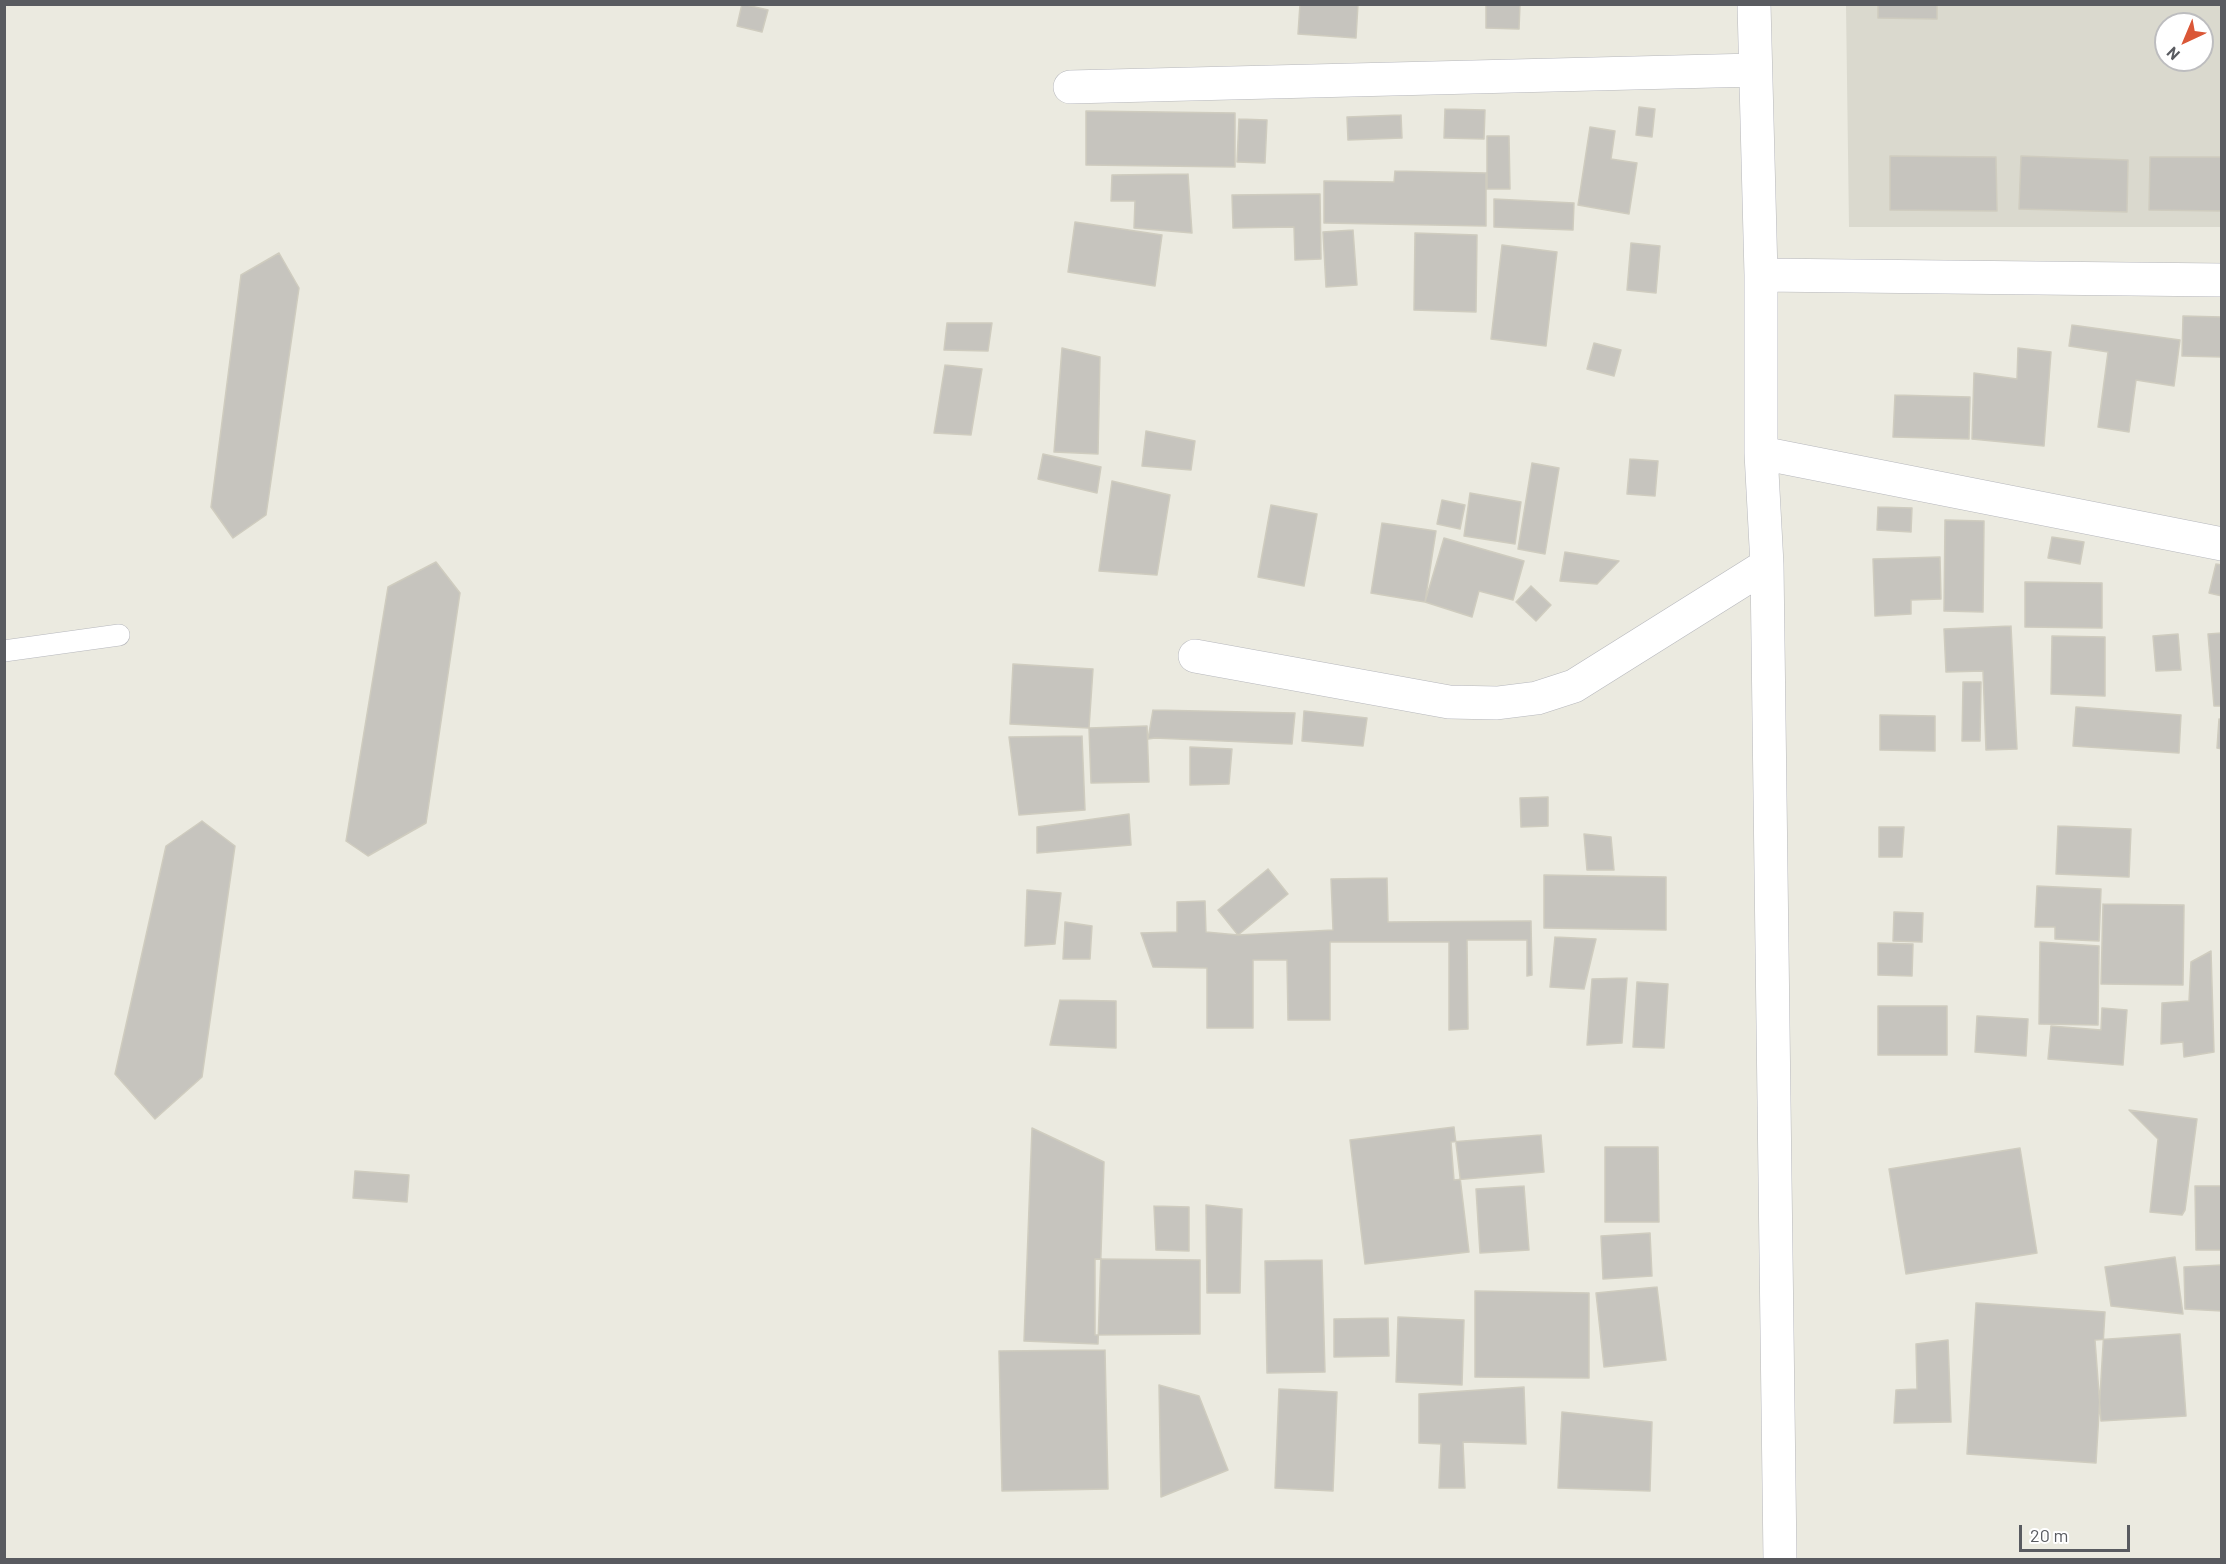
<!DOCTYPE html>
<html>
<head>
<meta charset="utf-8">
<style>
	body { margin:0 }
	#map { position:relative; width:2226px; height:1564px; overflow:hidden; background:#ebeae0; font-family:Barlow,sans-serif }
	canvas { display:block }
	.frame { position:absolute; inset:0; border:6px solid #595b60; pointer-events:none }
	.north { position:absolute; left:2154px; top:12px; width:60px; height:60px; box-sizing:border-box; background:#fff; border:2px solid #bdbdbf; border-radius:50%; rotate:224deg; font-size:16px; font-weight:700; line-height:24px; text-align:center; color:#595b60 }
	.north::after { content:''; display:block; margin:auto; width:21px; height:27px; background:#da5737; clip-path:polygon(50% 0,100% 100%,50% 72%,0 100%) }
	.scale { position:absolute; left:2019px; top:1525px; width:111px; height:27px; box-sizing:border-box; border:3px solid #595b60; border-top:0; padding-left:8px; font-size:18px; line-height:21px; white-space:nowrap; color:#595b60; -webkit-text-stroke:4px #fff; paint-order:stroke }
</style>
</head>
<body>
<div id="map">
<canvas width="2226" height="1564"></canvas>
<div class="frame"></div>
<div class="north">N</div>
<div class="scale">20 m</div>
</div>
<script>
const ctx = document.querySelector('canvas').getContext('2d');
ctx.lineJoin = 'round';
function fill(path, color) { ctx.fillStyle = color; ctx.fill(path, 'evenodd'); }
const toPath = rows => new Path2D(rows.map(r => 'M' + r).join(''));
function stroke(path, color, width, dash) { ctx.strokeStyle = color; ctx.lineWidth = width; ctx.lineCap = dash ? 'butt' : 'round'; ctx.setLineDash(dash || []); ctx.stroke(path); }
const education = toPath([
	[1846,5,2221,5,2221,227,1849,227],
	[2166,24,2202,24,2202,60,2166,60]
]);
const building = toPath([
	[742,4,768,10,762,32,737,26,742,4],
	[1300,4,1358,4,1356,38,1298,34,1300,4],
	[1486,4,1520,4,1519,29,1486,28,1486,4],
	[1878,4,1937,4,1937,19,1878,18,1878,4],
	[1639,107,1655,109,1652,137,1636,135,1639,107],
	[1445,109,1485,110,1484,139,1444,138,1445,109],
	[1086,111,1235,113,1235,167,1086,165,1086,111],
	[1401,115,1402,138,1348,140,1347,117,1401,115],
	[1239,119,1267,120,1265,163,1237,162,1239,119],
	[1590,127,1615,131,1611,159,1637,163,1629,214,1578,205,1590,127],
	[1487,136,1509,136,1510,189,1487,189,1487,136],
	[1890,156,1996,157,1997,211,1890,210,1890,156],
	[2021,156,2128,160,2127,212,2019,209,2021,156],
	[2150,157,2222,157,2222,211,2149,210,2150,157],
	[1395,171,1486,173,1486,226,1324,223,1324,181,1394,182,1395,171],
	[1188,174,1192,233,1134,228,1135,201,1111,201,1112,175,1188,174],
	[1320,194,1321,259,1295,260,1294,227,1233,228,1232,195,1320,194],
	[1494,199,1574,203,1573,230,1494,227,1494,199],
	[1075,222,1162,235,1155,286,1068,272,1075,222],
	[1353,230,1357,285,1326,287,1323,232,1353,230],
	[1415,233,1477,235,1476,312,1414,310,1415,233],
	[1631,243,1660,246,1656,293,1627,290,1631,243],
	[1502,245,1557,252,1546,346,1491,339,1502,245],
	[279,253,299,288,266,515,233,538,211,507,241,275,279,253],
	[2183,316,2222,317,2222,357,2182,356,2183,316],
	[947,323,992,323,988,351,944,350,947,323],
	[2072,325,2180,340,2174,386,2136,380,2129,432,2098,427,2108,352,2069,346,2072,325],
	[1594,343,1621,350,1614,376,1587,369,1594,343],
	[1062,348,1100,357,1098,454,1054,452,1062,348],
	[2018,348,2051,352,2044,446,1972,439,1974,373,2017,379,2018,348],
	[945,365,982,369,971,435,934,433,945,365],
	[1895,395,1970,397,1969,439,1893,437,1895,395],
	[1146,431,1195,441,1191,470,1142,466,1146,431],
	[1043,454,1101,467,1097,493,1038,479,1043,454],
	[1630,459,1658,461,1655,496,1627,494,1630,459],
	[1532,463,1559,468,1545,554,1518,549,1532,463],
	[1112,481,1170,495,1157,575,1099,571,1112,481],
	[1470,493,1521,502,1515,544,1464,536,1470,493],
	[1442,500,1465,505,1460,529,1437,524,1442,500],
	[1271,505,1317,514,1304,586,1258,577,1271,505],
	[1878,507,1912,508,1911,532,1877,530,1878,507],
	[1945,520,1984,521,1983,612,1944,611,1945,520],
	[1382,523,1436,531,1425,602,1371,593,1382,523],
	[2052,537,2084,542,2080,564,2048,558,2052,537],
	[1444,538,1524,561,1513,600,1479,591,1472,617,1425,602,1444,538],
	[1565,552,1619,561,1597,584,1560,581,1565,552],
	[1940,557,1941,599,1911,600,1911,614,1875,616,1873,559,1940,557],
	[436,562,460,593,426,823,368,856,346,841,388,587,436,562],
	[2216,564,2222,565,2222,596,2209,593,2216,564],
	[2025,582,2102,583,2102,628,2025,627,2025,582],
	[1531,586,1551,605,1536,621,1516,602,1531,586],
	[2011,626,2017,749,1986,750,1983,671,1946,672,1944,629,2011,626],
	[2222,633,2222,706,2214,706,2208,634,2222,633],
	[2178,634,2181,670,2156,671,2153,636,2178,634],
	[2052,636,2105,637,2105,696,2051,694,2052,636],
	[1013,664,1093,669,1089,728,1010,724,1013,664],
	[1963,682,1981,682,1980,741,1962,741,1963,682],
	[2076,707,2181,715,2179,753,2073,746,2076,707],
	[1153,710,1295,713,1292,744,1155,738,1148,739,1153,710],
	[1304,711,1367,718,1363,746,1302,741,1304,711],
	[1880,715,1935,716,1935,751,1880,750,1880,715],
	[2219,719,2222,720,2222,749,2217,748,2219,719],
	[1147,726,1149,782,1091,783,1089,728,1147,726],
	[1082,736,1085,810,1019,815,1009,737,1082,736],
	[1190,747,1232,749,1229,784,1190,785,1190,747],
	[1548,797,1548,826,1521,827,1520,798,1548,797],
	[1129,814,1131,845,1037,853,1037,827,1129,814],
	[202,821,235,846,202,1077,155,1119,115,1074,166,846,202,821],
	[2058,826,2131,829,2129,877,2056,874,2058,826],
	[1879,827,1904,827,1902,857,1879,857,1879,827],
	[1584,834,1611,837,1614,870,1587,870,1584,834],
	[1268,869,1288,894,1238,935,1218,910,1268,869],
	[1544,875,1666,877,1666,930,1544,928,1544,875],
	[1387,878,1388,922,1531,921,1532,975,1527,976,1527,940,1467,940,1468,1029,1449,1030,1449,942,1330,942,1330,1020,1288,1020,1287,960,1253,960,1253,1028,1207,1028,1207,968,1153,967,1141,933,1177,932,1177,902,1205,901,1206,932,1238,935,1333,930,1331,879,1387,878],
	[2037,886,2101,889,2099,941,2055,939,2055,927,2035,927,2037,886],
	[1027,890,1061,893,1055,944,1025,946,1027,890],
	[2103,904,2184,905,2183,985,2101,984,2103,904],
	[1894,912,1923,913,1922,942,1893,941,1894,912],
	[1065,922,1092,926,1090,959,1063,959,1065,922],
	[1555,937,1596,939,1584,989,1550,987,1555,937],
	[2040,942,2099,946,2098,1025,2039,1024,2040,942],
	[1878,943,1913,944,1912,976,1878,975,1878,943],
	[2211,951,2214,1052,2184,1057,2183,1042,2161,1044,2162,1003,2189,1001,2191,962,2211,951],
	[1627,978,1622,1043,1587,1045,1592,979,1627,978],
	[1637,982,1668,984,1664,1048,1633,1047,1637,982],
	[1060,1000,1116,1001,1116,1048,1050,1045,1060,1000],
	[1878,1006,1947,1006,1947,1055,1878,1055,1878,1006],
	[2102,1008,2127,1010,2123,1065,2048,1059,2051,1026,2101,1030,2102,1008],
	[1977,1016,2028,1019,2026,1056,1975,1052,1977,1016],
	[2129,1110,2197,1119,2185,1210,2182,1215,2150,1212,2158,1139,2129,1110],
	[1454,1127,1469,1252,1365,1264,1350,1140,1454,1127],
	[1032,1128,1104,1162,1098,1344,1024,1341,1032,1128],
	[1541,1135,1544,1172,1454,1180,1451,1142,1541,1135],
	[1605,1147,1658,1147,1659,1222,1605,1222,1605,1147],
	[2020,1148,2037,1253,1906,1274,1889,1169,2020,1148],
	[355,1171,409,1175,407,1202,353,1198,355,1171],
	[1524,1186,1529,1250,1480,1253,1476,1189,1524,1186],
	[2195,1186,2222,1186,2222,1250,2196,1250,2195,1186],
	[1206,1205,1242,1209,1240,1293,1207,1293,1206,1205],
	[1154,1206,1189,1207,1189,1251,1156,1250,1154,1206],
	[1650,1233,1652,1276,1603,1279,1601,1236,1650,1233],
	[2175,1257,2183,1314,2111,1306,2105,1267,2175,1257],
	[1095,1259,1200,1260,1200,1334,1095,1335,1095,1259],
	[1322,1260,1325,1372,1267,1373,1265,1261,1322,1260],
	[2222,1265,2222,1311,2185,1309,2184,1267,2222,1265],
	[1657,1287,1666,1360,1604,1367,1596,1293,1657,1287],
	[1475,1291,1589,1293,1589,1378,1475,1377,1475,1291],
	[1976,1303,2105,1312,2096,1463,1967,1454,1976,1303],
	[1398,1317,1464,1320,1462,1385,1396,1382,1398,1317],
	[1388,1318,1389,1356,1334,1357,1334,1319,1388,1318],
	[2180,1334,2186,1416,2101,1421,2095,1340,2180,1334],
	[1948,1340,1951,1422,1894,1423,1896,1390,1917,1389,1916,1344,1948,1340],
	[1105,1350,1108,1489,1002,1491,999,1351,1105,1350],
	[1159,1385,1199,1396,1228,1470,1161,1497,1159,1385],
	[1524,1387,1526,1444,1463,1442,1465,1488,1439,1488,1441,1444,1419,1443,1419,1394,1524,1387],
	[1279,1389,1337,1392,1333,1491,1275,1488,1279,1389],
	[1562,1412,1652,1422,1650,1491,1558,1488,1562,1412]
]);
const service = toPath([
	[4,651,119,635]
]);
const minor = toPath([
	[1754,4,1761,275,1761,453,1767,565,1780,1560],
	[1070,87,1755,70],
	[1761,275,2222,280],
	[1761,453,2222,544],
	[1195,656,1449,702,1497,703,1537,698,1574,686,1767,565]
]);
fill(education, '#dad9ce');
fill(building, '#c6c4be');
stroke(building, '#cfccbf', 1.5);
stroke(service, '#b6b7bc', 22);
stroke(minor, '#b6b7bc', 34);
stroke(service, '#fff', 21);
stroke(minor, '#fff', 33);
</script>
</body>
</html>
